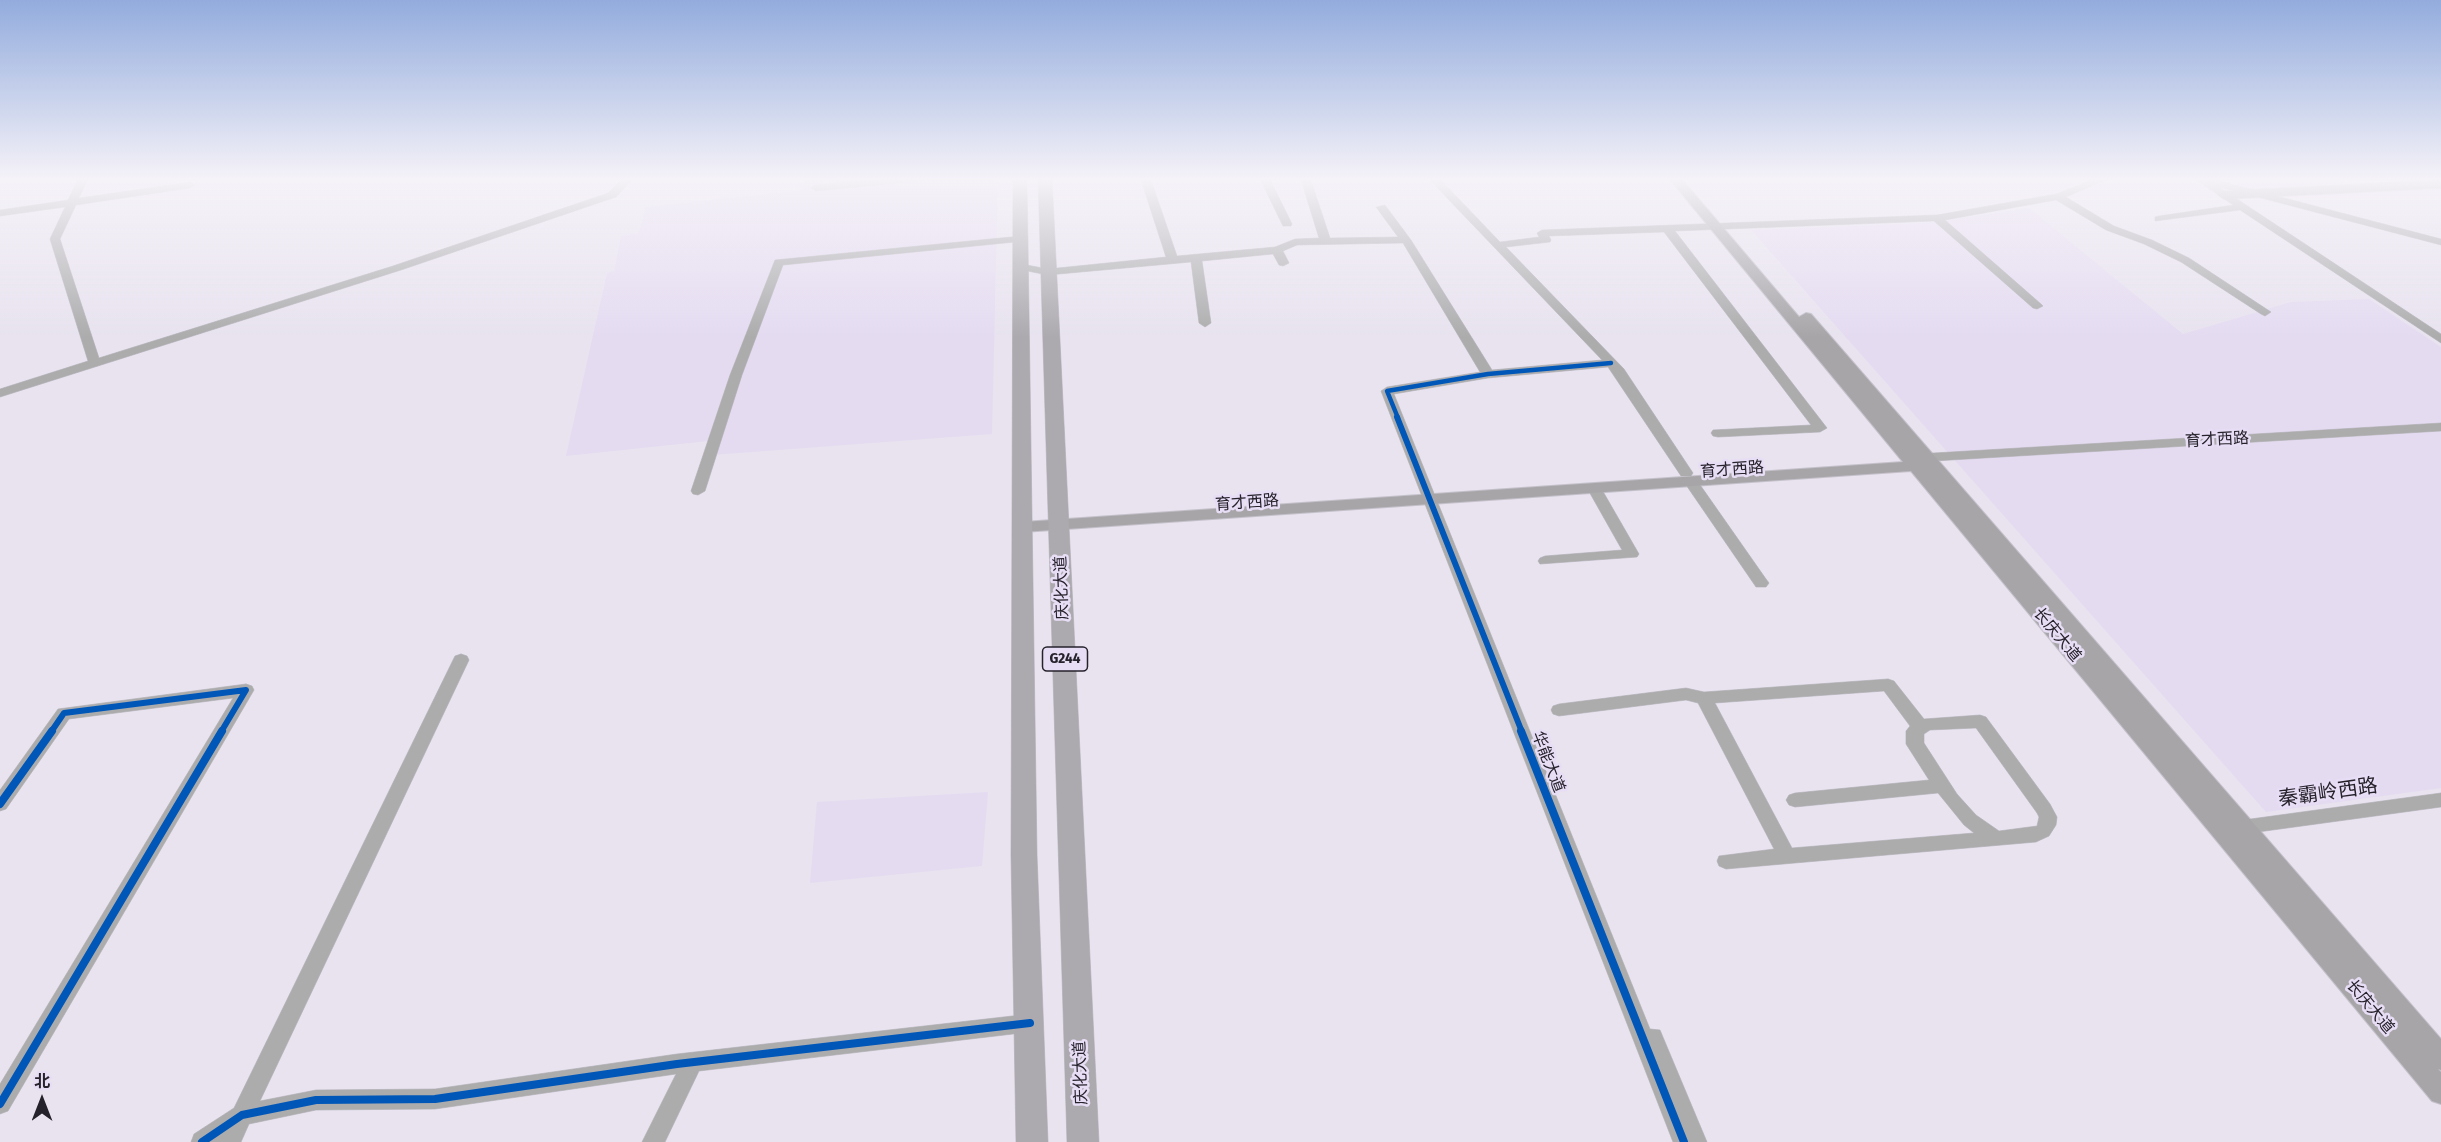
<!DOCTYPE html>
<html>
<head>
<meta charset="utf-8">
<style>
	body { margin:0 }
	#map { position:relative; width:2441px; height:1142px; overflow:hidden; background:#e8e3ef; font-family:"Fira Sans Condensed","Noto Sans SC",sans-serif }
	canvas { display:block }
	.north { position:absolute; left:12px; top:1070px; width:60px; height:60px; -webkit-text-stroke:4px #e7ddf5; paint-order:stroke; rotate:0deg; font-size:16px; font-weight:700; line-height:24px; text-align:center; color:#26222b }
	.north::after { content:''; display:block; margin:auto; width:21px; height:27px; background:#26222b; clip-path:polygon(50% 0,100% 100%,50% 72%,0 100%) }
</style>
</head>
<body>
<div id="map">
<canvas width="2441" height="1142"></canvas>
<div class="north">北</div>
</div>
<script>
const ctx = document.querySelector('canvas').getContext('2d');
ctx.lineJoin = 'round';
function fill(path, color) { ctx.fillStyle = color; ctx.fill(path, 'evenodd'); }
const toPath = rows => new Path2D(rows.map(r => 'M' + r).join(''));
function stroke(path, color, width, dash) { ctx.strokeStyle = color; ctx.lineWidth = width; ctx.lineCap = dash ? 'butt' : 'round'; ctx.setLineDash(dash || []); ctx.stroke(path); }
function write(font, color, halo, rows, align = 'center') {
  ctx.font = font + ' "Fira Sans Condensed","Noto Sans SC",sans-serif'; ctx.lineWidth = 5; ctx.setLineDash([]); ctx.textBaseline = 'middle'; ctx.strokeStyle = halo; ctx.fillStyle = color; for (const [text, x, y, turn = 0] of rows) {
    ctx.save(); ctx.translate(x, y); ctx.rotate((+turn || 0) * Math.PI / 180); ctx.textAlign = isNaN(turn) ? turn : align; if (halo) ctx.strokeText(text, 0, 0); ctx.fillText(text, 0, 0); ctx.restore();
  }
}
const built = toPath([
	[805,177,998,177,992,434,712,455,718,440,566,456,607,273,614,271,621,236,639,233,646,207,802,190],
	[2029,208,2183,334,2291,302,2369,299,2441,347,2441,788,2266,812,1751,230,1928,223],
	[988,792,982,866,810,883,817,802]
]);
const minor = toPath([
	[79,177,89,177,79,198,190,182,195,185,190,188,76,205,60,239,99,358,393,266,608,193,624,177,635,177,616,197,401,270,0,397,0,389,88,361,50,239,65,207,0,216,0,210,68,200,79,177],
	[897,177,933,177,928,180,816,191,811,188,816,185,897,177],
	[1140,177,1150,177,1177,256,1275,247,1295,239,1319,238,1300,177,1310,177,1330,238,1398,237,1376,207,1385,205,1411,240,1492,370,1602,360,1427,177,1438,177,1500,242,1539,237,1537,233,1542,230,1937,215,2056,194,2099,177,2113,177,2066,197,2114,226,2152,240,2189,258,2271,312,2265,316,2261,314,2181,262,2144,244,2106,230,2056,200,1945,220,2041,304,2043,306,2037,309,2033,308,1934,221,1675,231,1827,428,1820,432,1718,437,1713,436,1711,433,1713,430,1811,425,1664,232,1549,236,1551,240,1550,242,1506,247,1624,369,1693,473,1691,476,1681,476,1608,367,1488,378,1394,394,1650,1029,1660,1030,1707,1142,1673,1142,1381,391,1387,387,1480,372,1403,243,1297,245,1283,251,1289,263,1283,266,1279,265,1273,254,1202,261,1211,323,1205,327,1199,323,1191,262,1048,275,1017,269,1015,267,1021,264,1048,269,1166,257,1140,177],
	[1259,177,1269,177,1292,224,1291,226,1283,226,1282,224,1259,177],
	[2192,177,2212,179,2441,239,2441,245,2219,187,2441,334,2441,343,2240,210,2155,221,2155,217,2159,216,2233,205,2192,177],
	[1021,236,1026,239,1025,241,783,265,742,375,705,491,698,495,693,494,691,491,730,375,775,260,1021,236],
	[2441,423,2441,431,1917,462,1910,458,1917,454,2441,423],
	[1691,478,1696,479,1766,579,1769,583,1766,587,1756,587,1684,482,1691,478],
	[1594,484,1601,488,1639,554,1637,557,1540,564,1538,561,1540,558,1545,556,1622,550,1587,488,1594,484],
	[461,654,467,656,469,660,260,1101,316,1090,435,1089,677,1054,1030,1014,1037,1016,1040,1023,1037,1030,1030,1032,699,1071,665,1142,642,1142,676,1074,435,1109,316,1110,249,1124,241,1142,191,1142,194,1134,234,1108,453,660,455,656,461,654],
	[1888,679,1894,681,1924,719,1980,715,1986,717,2050,804,2057,817,2056,825,2049,836,2036,842,1726,869,1719,866,1717,861,1719,856,1774,849,1698,703,1686,700,1559,716,1553,714,1551,710,1553,706,1559,704,1686,688,1704,692,1888,679],
	[1884,691,1910,726,1906,731,1906,744,1929,780,1795,793,1789,795,1786,800,1789,805,1795,807,1938,793,1964,825,1974,833,1792,848,1715,703,1884,691],
	[1976,728,2037,813,2039,817,2037,826,1999,831,1976,815,1957,794,1924,743,1924,734,1930,730,1976,728],
	[246,684,252,686,254,690,8,1111,0,1114,0,1084,233,698,69,719,6,809,0,811,0,790,58,709,246,684],
	[2441,793,2441,807,2236,835,2230,833,2227,828,2230,823,2236,821,2441,793]
]);
const major = toPath([
	[1668,177,1680,177,1799,317,1806,313,1811,314,2441,1039,2441,1070,2438,1069,2441,1072,2441,1104,2432,1101,1911,471,1023,532,1017,531,1014,527,1017,523,1023,522,1903,462,1668,177],
	[2441,180,2441,188,2224,199,2218,195,2224,191,2441,180]
]);
const highway = toPath([
	[1013,177,1027,177,1037,855,1048,1142,1016,1142,1011,855,1013,177],
	[1038,177,1052,177,1099,1142,1067,1142,1038,177]
]);
const cyclewayFar2 = toPath([
	[1398,418,1387,391,1488,374,1611,363]
]);
const cyclewayFar1 = toPath([
	[1397,417,1522,732],
	[51,732,64,713,246,690,221,732]
]);
const cycleway = toPath([
	[1521,731,1684,1142],
	[0,804,52,731],
	[0,1104,222,731],
	[202,1142,242,1115,316,1100,435,1099,677,1064,1030,1023]
]);
const shields = [
	[1065,659,45]
];
const shieldNames = [
	["G244",1065,659]
];
const streetNames = [
	["育才西路",2217,440,-3],
	["育才西路",1732,470,-4],
	["育才西路",1247,503,-4],
	["庆化大道",1062,588,-92],
	["长庆大道",2057,635,50],
	["华能大道",1548,762,69],
	["长庆大道",2370,1007,50],
	["庆化大道",1081,1073,-92]
];
const nearStreetnames = [
	["秦霸岭西路",2328,793,-8]
];
fill(built, '#e4dbf1');
stroke(minor, '#c5c1cb', 1);
stroke(major, '#c5c1cb', 2);
stroke(highway, '#c5c1cb', 1);
fill(minor, '#acacad');
fill(major, '#a7a5a8');
fill(highway, '#acaaae');
stroke(cyclewayFar2, '#0057b8', 4.5);
stroke(cyclewayFar1, '#0057b8', 6);
stroke(cycleway, '#0057b8', 8);
const sky = ctx.createLinearGradient(0, 0, 0, 337);
sky.addColorStop(0, '#93acdd');
sky.addColorStop(0.53, '#f5f2f8');
sky.addColorStop(1, '#f5f2f800');
ctx.fillStyle = sky;
ctx.fillRect(0, 0, 2441, 337);
for (const [x, y, w] of shields) { const box = new Path2D(); box.roundRect(x - w / 2, y - 12, w, 24, 4.5); ctx.fillStyle = '#e7ddf5'; ctx.fill(box); stroke(box, '#26222b', 1.5); }
write('bold 15px', '#26222b', null, shieldNames);
write('16px', '#26222b', '#e7ddf5', streetNames);
write('20px', '#26222b', '#e7ddf5', nearStreetnames);
</script>
</body>
</html>
